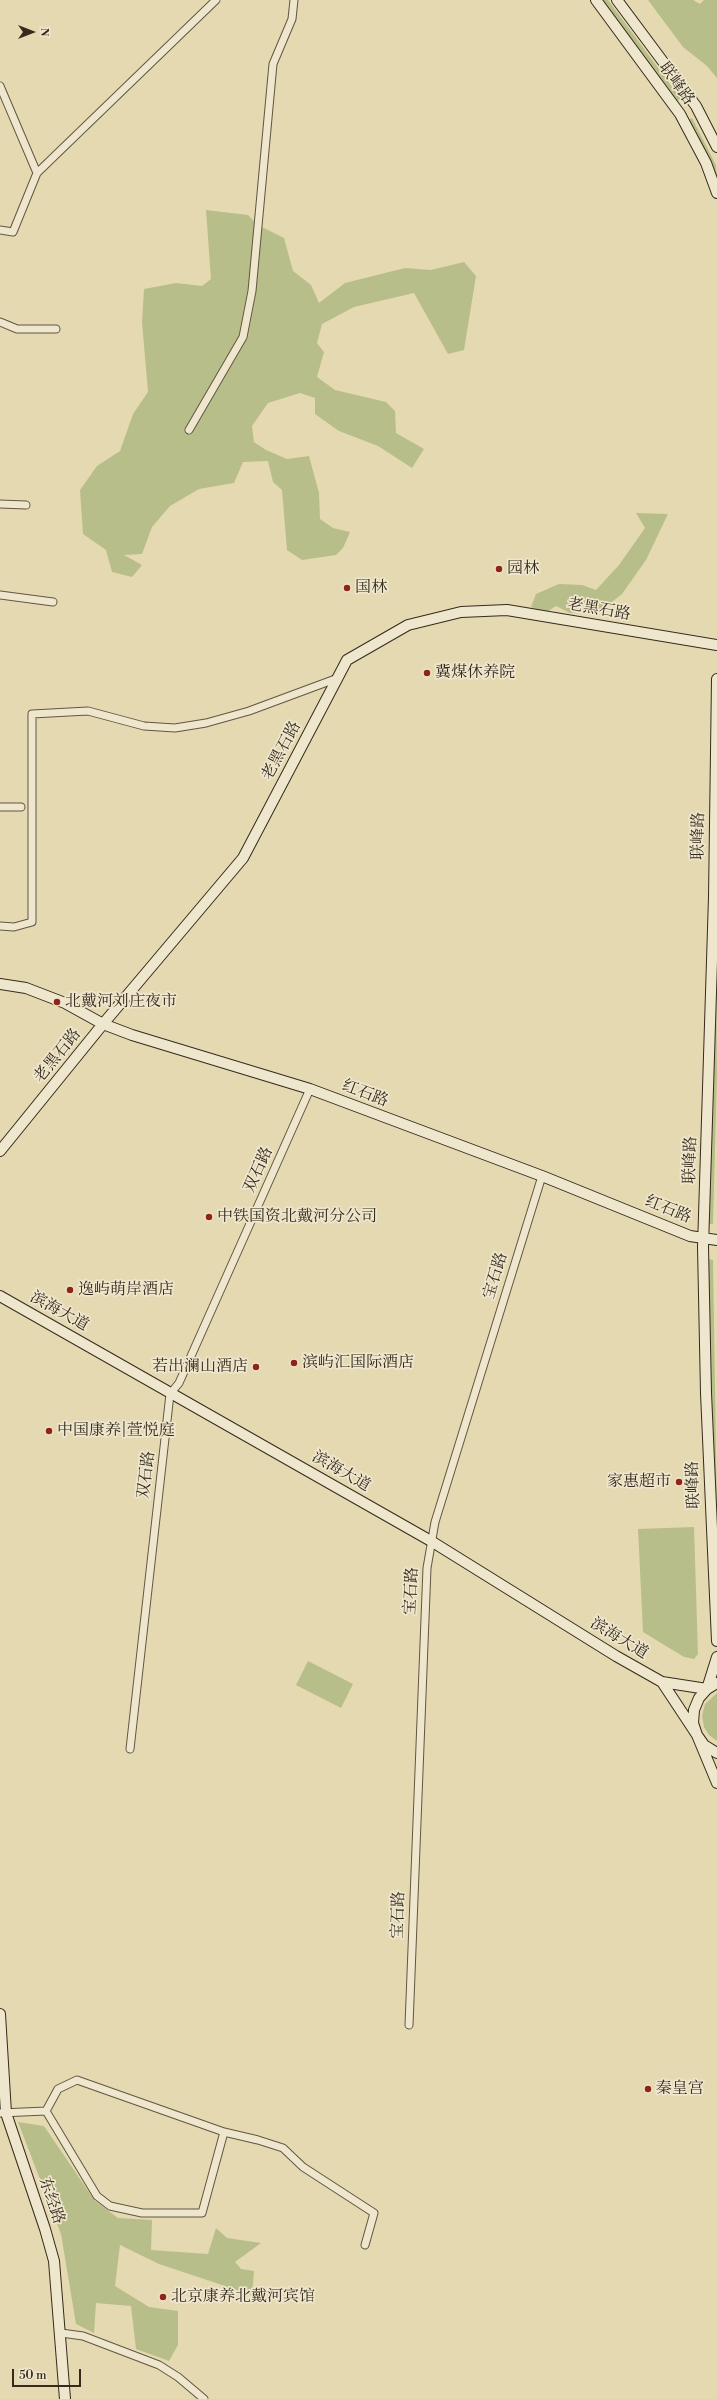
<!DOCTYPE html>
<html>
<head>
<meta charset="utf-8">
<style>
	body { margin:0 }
	#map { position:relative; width:717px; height:2399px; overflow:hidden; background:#e5d9b2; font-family:"Libre Bodoni",serif }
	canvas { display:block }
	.north { position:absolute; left:12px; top:12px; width:40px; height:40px; -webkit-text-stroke:3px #eee6cd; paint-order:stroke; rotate:90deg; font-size:11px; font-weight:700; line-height:16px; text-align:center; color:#352a1c }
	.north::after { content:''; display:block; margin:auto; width:14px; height:18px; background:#352a1c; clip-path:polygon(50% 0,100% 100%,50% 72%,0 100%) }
	.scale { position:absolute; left:12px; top:2369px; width:69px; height:18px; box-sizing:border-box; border:2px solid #352a1c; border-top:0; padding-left:5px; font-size:12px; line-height:14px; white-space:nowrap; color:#352a1c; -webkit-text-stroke:3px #eee6cd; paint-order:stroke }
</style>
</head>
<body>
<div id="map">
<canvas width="717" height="2399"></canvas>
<div class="north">N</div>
<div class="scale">50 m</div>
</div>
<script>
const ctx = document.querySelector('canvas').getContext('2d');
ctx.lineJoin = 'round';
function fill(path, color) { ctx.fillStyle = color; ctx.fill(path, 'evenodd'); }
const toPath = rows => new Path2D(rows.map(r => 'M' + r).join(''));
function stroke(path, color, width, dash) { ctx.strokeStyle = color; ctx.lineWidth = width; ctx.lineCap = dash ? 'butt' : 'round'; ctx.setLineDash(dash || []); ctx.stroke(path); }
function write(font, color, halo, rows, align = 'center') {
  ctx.font = font + ' "Libre Bodoni","Noto Serif SC",serif'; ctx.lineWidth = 3.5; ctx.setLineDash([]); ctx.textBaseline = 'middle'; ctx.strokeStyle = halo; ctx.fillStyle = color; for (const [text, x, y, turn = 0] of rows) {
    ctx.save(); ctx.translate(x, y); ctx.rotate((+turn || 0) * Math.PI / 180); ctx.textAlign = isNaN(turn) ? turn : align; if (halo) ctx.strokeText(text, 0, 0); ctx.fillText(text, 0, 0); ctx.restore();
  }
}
const green = toPath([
	[603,0,608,0,681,99,676,102],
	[648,0,693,0,700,4,704,0,717,0,717,78,707,66,683,47],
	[692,118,716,165,717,181,688,120],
	[206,210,248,215,258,225,284,238,293,271,311,285,319,303,345,283,405,268,431,270,464,262,476,276,464,350,448,354,414,293,354,307,322,324,317,343,324,352,317,377,335,390,386,402,395,411,396,433,424,449,412,468,378,446,339,431,315,414,315,398,300,393,268,403,252,426,254,442,266,450,287,459,309,456,319,493,320,519,333,528,350,532,343,548,336,555,302,560,287,550,282,490,273,482,268,461,243,462,234,483,199,489,170,506,152,527,142,554,124,555,142,565,132,577,112,572,106,550,83,534,80,490,97,466,120,451,133,414,148,392,142,322,144,289,176,283,202,286,211,279],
	[636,513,668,514,646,560,622,594,603,609,570,613,556,606,545,613,531,607,536,594,559,584,582,585,596,590,619,565,645,528],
	[716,919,717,1075,713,1224,709,1224],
	[709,1259,713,1260,717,1513,708,1330],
	[694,1527,698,1654,694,1659,684,1657,643,1632,638,1529],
	[308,1661,353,1684,341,1708,296,1685],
	[717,1693,717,1741,709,1735,704,1727,702,1716,705,1704],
	[18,2122,44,2126,95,2201,118,2218,152,2220,151,2250,208,2254,216,2228,227,2238,261,2243,235,2262,241,2269,254,2271,252,2295,159,2264,120,2245,115,2286,149,2307,178,2311,178,2345,169,2361,136,2349,131,2306,96,2303,94,2333,76,2324,61,2234]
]);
const street = toPath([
	[0,86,37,173],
	[0,230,13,232,37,173,216,0],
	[0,322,17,329,56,329],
	[189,430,243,337,252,291,273,64,292,19,294,0],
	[0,504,26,505],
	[0,595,53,602],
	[0,807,21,807],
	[0,926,14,927,32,922,32,714,88,711,144,726,175,728,206,723,249,711,338,678],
	[130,1749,170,1394,179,1383,310,1089],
	[409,2025,427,1568,435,1522,542,1176],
	[46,2111,58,2089,77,2080,224,2132,258,2140,283,2148,303,2167,374,2213,365,2245],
	[0,2113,46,2111,97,2196,110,2206,142,2213,202,2213,224,2132],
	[61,2333,83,2336,159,2365,178,2377,204,2399]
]);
const secondary = toPath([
	[596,0,680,114,706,163,717,193],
	[617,0,696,106,717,147],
	[717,679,714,897,703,1247,706,1393,717,1641],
	[0,984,26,988,65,1003,103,1024,132,1035,310,1089,542,1176,690,1236,717,1240],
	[0,1151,103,1024,243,858,347,660,408,625,461,612,507,610,717,645],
	[0,1296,431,1541,616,1656,662,1682,707,1689,717,1657],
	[662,1682,697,1735,717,1783],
	[717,1683,707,1689,699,1698,694,1710,693,1723,697,1735,704,1745,717,1753],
	[0,2014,6,2113,45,2229,54,2261,65,2399]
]);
const markers = [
	[499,569,4,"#8f2418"],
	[347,588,4,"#8f2418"],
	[427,673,4,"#8f2418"],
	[57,1002,4,"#8f2418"],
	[209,1217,4,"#8f2418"],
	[70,1290,4,"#8f2418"],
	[294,1363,4,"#8f2418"],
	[256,1367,4,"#8f2418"],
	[49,1431,4,"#8f2418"],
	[679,1482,4,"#8f2418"],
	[648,2089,4,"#8f2418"],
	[163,2297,4,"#8f2418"]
];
const streetNames = [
	["联峰路",676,84,54],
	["老黑石路",599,610,10],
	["老黑石路",282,751,-62],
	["联峰路",699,836,-89],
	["老黑石路",58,1056,-51],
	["红石路",365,1094,21],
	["联峰路",691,1160,-88],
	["双石路",259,1170,-66],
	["红石路",668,1210,22],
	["宝石路",496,1276,-73],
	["滨海大道",59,1312,29],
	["滨海大道",341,1472,30],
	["双石路",147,1475,-83],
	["联峰路",694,1485,-92],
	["宝石路",412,1591,-87],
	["滨海大道",619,1639,31],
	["宝石路",399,1915,-88],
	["东经路",51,2201,71]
];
const poiNames = [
	["园林",507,569],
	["国林",355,588],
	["冀煤休养院",435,673],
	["北戴河刘庄夜市",65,1002],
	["中铁国资北戴河分公司",217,1217],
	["逸屿萌岸酒店",78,1290],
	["滨屿汇国际酒店",302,1363],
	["若出澜山酒店",248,1367,"right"],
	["中国康养|萱悦庭",57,1431],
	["家惠超市",671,1482,"right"],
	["秦皇宫",656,2089],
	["北京康养北戴河宾馆",171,2297]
];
fill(green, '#b8be89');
stroke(street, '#615642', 9);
stroke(secondary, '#352a1c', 12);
stroke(street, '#eee6cd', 7);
stroke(secondary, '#eee6cd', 10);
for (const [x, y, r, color] of markers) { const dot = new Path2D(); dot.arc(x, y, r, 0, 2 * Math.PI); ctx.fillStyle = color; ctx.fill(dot); stroke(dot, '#eee6cd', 1.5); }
write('16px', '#352a1c', '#eee6cd', streetNames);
write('16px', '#352a1c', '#eee6cd', poiNames, 'left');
</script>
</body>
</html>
